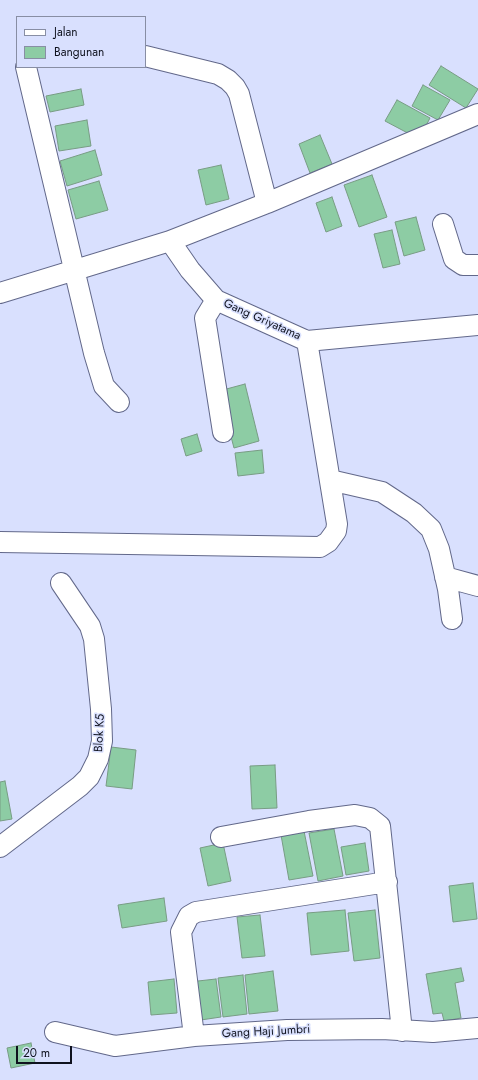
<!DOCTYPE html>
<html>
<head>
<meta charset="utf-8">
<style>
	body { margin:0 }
	#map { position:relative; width:478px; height:1080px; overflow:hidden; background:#d9e0fe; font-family:Jost,sans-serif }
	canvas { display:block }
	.legend { position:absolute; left:16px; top:16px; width:130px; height:52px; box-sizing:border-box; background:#d9e0fe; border:1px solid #888ea4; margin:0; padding:5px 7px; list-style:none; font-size:12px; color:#0f121e }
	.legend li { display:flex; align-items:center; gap:8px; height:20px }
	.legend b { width:20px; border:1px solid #888ea4 }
	.scale { position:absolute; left:16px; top:1046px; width:56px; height:18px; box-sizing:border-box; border:2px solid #0f121e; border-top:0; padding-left:5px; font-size:12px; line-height:14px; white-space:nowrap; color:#0f121e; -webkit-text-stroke:3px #d9e0fe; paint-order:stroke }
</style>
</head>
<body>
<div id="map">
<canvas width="478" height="1080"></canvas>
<ul class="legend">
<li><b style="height:5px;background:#fff"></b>Jalan</li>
<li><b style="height:11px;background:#8dcca4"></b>Bangunan</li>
</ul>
<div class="scale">20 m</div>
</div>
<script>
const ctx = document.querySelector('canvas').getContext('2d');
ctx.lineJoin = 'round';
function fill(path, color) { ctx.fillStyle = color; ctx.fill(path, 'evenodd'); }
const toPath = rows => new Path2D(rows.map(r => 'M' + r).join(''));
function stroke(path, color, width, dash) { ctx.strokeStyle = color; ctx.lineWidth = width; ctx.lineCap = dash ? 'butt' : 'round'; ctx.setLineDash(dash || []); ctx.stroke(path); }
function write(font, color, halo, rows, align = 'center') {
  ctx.font = font + ' Jost,sans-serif'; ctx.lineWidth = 3; ctx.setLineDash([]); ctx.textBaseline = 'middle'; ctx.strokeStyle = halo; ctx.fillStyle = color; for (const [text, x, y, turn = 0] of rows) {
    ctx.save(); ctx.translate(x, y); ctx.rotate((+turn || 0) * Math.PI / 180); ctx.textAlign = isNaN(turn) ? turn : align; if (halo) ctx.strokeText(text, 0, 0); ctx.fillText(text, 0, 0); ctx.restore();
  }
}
const building = toPath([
	[441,66,478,89,466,108,429,85,441,66],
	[423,85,450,100,438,120,412,106,423,85],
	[81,89,84,105,50,112,46,96,81,89],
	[397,100,430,118,419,139,385,121,397,100],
	[87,120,91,146,59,151,55,126,87,120],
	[320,135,332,164,310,173,299,144,320,135],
	[95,150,102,175,67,186,60,161,95,150],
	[221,165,229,199,206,205,198,170,221,165],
	[372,175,387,217,359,227,344,185,372,175],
	[99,181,108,210,76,219,68,190,99,181],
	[332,197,342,226,326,232,316,203,332,197],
	[416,217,425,250,404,256,395,222,416,217],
	[392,230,400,264,383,268,374,234,392,230],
	[245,384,259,441,234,448,219,391,245,384],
	[197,434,202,451,186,456,181,439,197,434],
	[262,450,264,473,238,476,235,453,262,450],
	[111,747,136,750,132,789,106,786,111,747],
	[275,765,277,808,252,809,250,766,275,765],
	[5,781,12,819,0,821,0,782,5,781],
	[334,829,343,876,318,881,309,833,334,829],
	[304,831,313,876,289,880,281,835,304,831],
	[223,843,231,881,208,886,200,848,223,843],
	[365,843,369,871,346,875,341,847,365,843],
	[473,883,477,919,453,922,449,886,473,883],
	[164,898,167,921,122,928,118,905,164,898],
	[345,910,349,951,311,955,307,913,345,910],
	[375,910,380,958,354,961,348,913,375,910],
	[260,915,265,956,242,958,237,917,260,915],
	[461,968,464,981,455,983,461,1018,444,1021,442,1013,433,1014,426,974,461,968],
	[273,971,278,1011,249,1014,245,975,273,971],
	[243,975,247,1014,223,1017,218,978,243,975],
	[174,979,177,1013,151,1015,148,982,174,979],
	[216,979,221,1017,194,1021,189,982,216,979],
	[31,1043,35,1063,11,1068,7,1048,31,1043]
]);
const minor = toPath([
	[145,56,218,74,228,80,235,87,239,94,267,203],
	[26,67,94,353,104,386,119,402],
	[443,224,454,259,463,265,478,265],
	[170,241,190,270,216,300,307,341,478,325],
	[0,293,170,241,267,203,478,114],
	[216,300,205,318,223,432],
	[330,480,382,492,414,513,431,529,439,549,448,589,452,619],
	[0,542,320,547,328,542,336,531,337,524,307,341],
	[445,577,478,586],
	[221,837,309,821,355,815,370,818,380,826,402,1031],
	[0,847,80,786,89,777,98,759,102,741,101,709,94,639,90,626,61,583],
	[55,1032,115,1046,194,1036,287,1030,382,1029,433,1032,478,1028],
	[194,1036,181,932,189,916,196,912,387,882]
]);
const streetNames = [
	["Gang Griyatama",262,320,24],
	["Blok K5",100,733,-87],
	["Gang Haji Jumbri",266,1032,-3]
];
fill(building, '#8dcca4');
stroke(building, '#789c84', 1);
stroke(minor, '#62688a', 22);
stroke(minor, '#fff', 20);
write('12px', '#0f121e', '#d9e0fe', streetNames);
</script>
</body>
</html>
